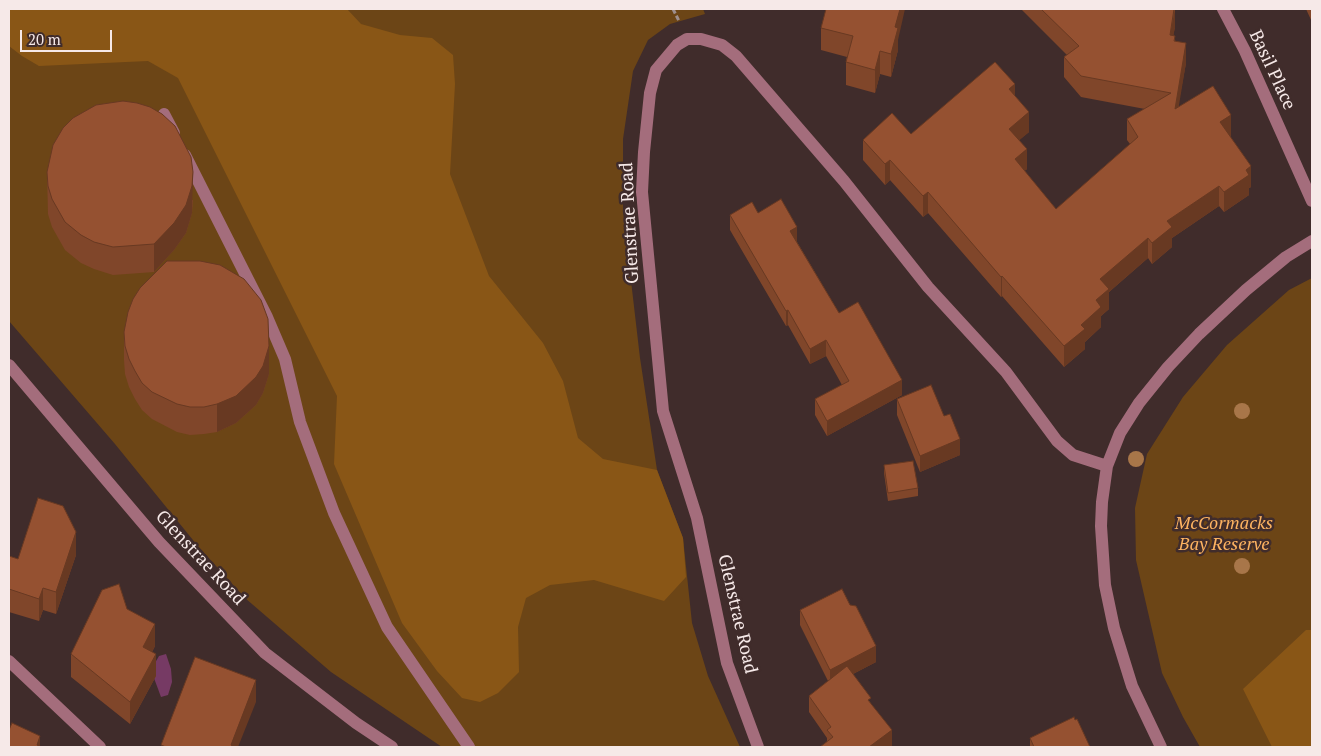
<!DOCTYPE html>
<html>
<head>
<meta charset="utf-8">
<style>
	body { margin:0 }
	#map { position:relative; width:1321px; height:756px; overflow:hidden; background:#402c2b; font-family:"PT Serif",serif }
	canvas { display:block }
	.frame { position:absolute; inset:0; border:10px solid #f6e9e8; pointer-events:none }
	.scale { position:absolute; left:20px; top:30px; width:92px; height:22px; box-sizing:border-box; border:2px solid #f6e9e8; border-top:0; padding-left:6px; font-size:15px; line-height:18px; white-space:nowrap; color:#f6e9e8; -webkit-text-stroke:4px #402c2b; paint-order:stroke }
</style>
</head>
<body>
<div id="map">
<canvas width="1321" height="756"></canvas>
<div class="frame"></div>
<div class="scale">20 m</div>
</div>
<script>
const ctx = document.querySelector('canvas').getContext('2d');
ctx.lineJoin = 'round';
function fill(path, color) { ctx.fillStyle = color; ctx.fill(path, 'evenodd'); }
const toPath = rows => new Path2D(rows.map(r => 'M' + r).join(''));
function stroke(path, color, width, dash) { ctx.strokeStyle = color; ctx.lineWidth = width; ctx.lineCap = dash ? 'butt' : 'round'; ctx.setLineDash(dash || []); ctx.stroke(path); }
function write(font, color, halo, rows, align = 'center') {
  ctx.font = font + ' "PT Serif",serif'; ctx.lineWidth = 5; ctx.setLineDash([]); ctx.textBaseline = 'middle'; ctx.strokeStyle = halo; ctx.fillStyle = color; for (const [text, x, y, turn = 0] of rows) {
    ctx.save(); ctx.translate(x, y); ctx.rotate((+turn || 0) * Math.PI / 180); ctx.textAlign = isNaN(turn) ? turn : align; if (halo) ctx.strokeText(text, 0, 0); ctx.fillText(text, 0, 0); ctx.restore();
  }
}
const green = toPath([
	[9,9,703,9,705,14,670,24,648,40,633,71,623,139,623,212,640,358,657,470,683,538,692,623,708,676,740,747,442,747,331,672,245,598,197,545,115,444,9,321],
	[1312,278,1312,747,1200,747,1183,717,1162,673,1136,560,1135,508,1147,454,1183,397,1227,345,1289,290]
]);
const forest = toPath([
	[9,9,347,9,361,24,400,35,432,38,453,55,455,84,450,174,489,276,543,343,563,381,578,438,603,459,657,470,683,538,686,577,664,601,594,580,550,585,526,598,518,627,519,672,498,693,480,702,462,698,437,671,402,623,334,464,337,396,178,78,148,61,39,66,22,56,9,46],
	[1306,630,1312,630,1312,747,1272,747,1243,689]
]);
const water = toPath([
	[166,654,171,669,172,682,168,695,161,697,151,670,159,656]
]);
const path = toPath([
	[673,9,679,21]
]);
const minor = toPath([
	[1223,9,1245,51,1312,201],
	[164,114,174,133],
	[185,155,267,317,285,359,300,422,334,513,387,627,469,747],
	[9,365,159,542,265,653,356,723,392,747],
	[9,661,100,747],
	[758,747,727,663,697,518,663,411,642,192,644,152,650,93,656,70,677,45,687,39,701,39,722,45,736,56,844,181,928,287,1006,372,1057,441,1073,455,1107,466],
	[1161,747,1132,686,1114,628,1105,585,1101,526,1102,502,1107,466,1120,433,1139,403,1168,367,1199,334,1246,290,1286,257,1312,241]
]);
const trees = [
	[1242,411],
	[1136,459],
	[1242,566]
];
const wall = toPath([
	[1021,9,1175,9,1175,27,1173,36,1186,63,1178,106,1231,136,1230,136,1251,187,1249,188,1249,195,1224,212,1219,206,1172,238,1172,247,1152,264,1148,258,1109,292,1109,309,1101,316,1101,327,1085,342,1085,349,1064,367,1002,296,1001,297,928,213,923,217,890,180,885,185,863,160,863,140,911,134,1015,96,1029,132,1019,140,1027,169,1024,171,1056,209,1130,144,1127,140,1127,119,1145,109,1081,97,1064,77,1064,57,1067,55],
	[1306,9,1312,9,1312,22],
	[821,28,898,40,898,50,891,77,880,74,875,93,846,85,846,62,847,57,821,50],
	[47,172,193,200,192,213,186,233,174,250,154,272,113,275,94,269,81,263,65,250,52,227,48,214],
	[730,215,797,242,839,313,902,395,827,436,815,415,815,399,842,385,826,356,810,364,788,325,786,326,730,230],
	[124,332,269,374,263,393,256,405,236,423,217,432,204,434,190,435,177,432,152,419,142,410,135,399,129,387,125,374,124,360],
	[897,399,960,455,920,472,897,415],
	[884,465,918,488,918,496,888,501,884,473],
	[76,555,56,614,43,610,39,621,9,612,9,556,18,559],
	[850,605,876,662,853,674,871,704,892,746,827,742,827,738,809,712,809,696,828,681,800,625,800,610],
	[127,609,155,646,152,652,156,676,130,724,71,677,71,654],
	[1030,738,1090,747,1030,747]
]);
const shadedWall = toPath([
	[900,9,905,9,898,40,898,50,891,77,891,54,895,27],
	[1175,9,1175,27,1170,56,1170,35],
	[1186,43,1186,63,1175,129,1175,109],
	[880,51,880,74,875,93,875,70],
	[1015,84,1015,104,1009,89],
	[1029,112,1029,132,1009,149,1009,129],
	[1231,115,1231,136,1220,142,1220,122],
	[1027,149,1027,169,1015,179,1015,159],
	[890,160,890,180,885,185,885,164],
	[1251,166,1251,187,1249,188,1249,195,1224,212,1224,192,1246,170],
	[193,172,192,213,186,233,174,250,154,272,154,244],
	[1219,186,1219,206,1172,238,1172,247,1152,264,1152,243,1167,221],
	[928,192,928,213,923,217,923,196],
	[797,227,797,242,790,246,790,231],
	[1148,238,1148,258,1109,292,1109,309,1101,316,1101,327,1085,342,1085,349,1064,367,1064,346,1081,325,1096,300,1100,279],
	[1002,276,1002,296,1001,297,1001,277],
	[788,310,788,325,786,326,786,311],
	[826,340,826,356,810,364,810,349],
	[269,346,269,374,263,393,256,405,236,423,217,432,217,404],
	[902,380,902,395,827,436,827,421],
	[960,439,960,455,920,472,920,456],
	[76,532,76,555,56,614,56,592],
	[43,588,43,610,39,621,39,599],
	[155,624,155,646,143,670,143,647],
	[876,646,876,662,830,686,830,670],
	[156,654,156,676,130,724,130,702],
	[256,680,256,702,238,747,231,747,231,745],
	[892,730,892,746,890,747,869,747],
	[40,736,40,747,37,745]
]);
const building = toPath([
	[826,9,900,9,895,27,898,28,891,54,880,51,875,70,846,62,853,36,821,28,826,9],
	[1041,9,1174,9,1170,35,1175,36,1174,41,1186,43,1175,109,1213,86,1231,115,1220,122,1251,166,1246,170,1249,175,1224,192,1219,186,1167,221,1172,227,1152,243,1148,238,1100,279,1109,289,1096,300,1101,307,1081,325,1085,329,1064,346,1002,276,1001,277,928,192,923,196,890,160,885,164,863,140,892,113,911,134,995,62,1015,84,1009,89,1029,112,1009,129,1027,149,1015,159,1056,209,1138,137,1127,119,1171,93,1081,76,1064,57,1079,46,1041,9],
	[123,101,137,103,150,107,162,114,175,126,191,157,193,172,192,186,186,205,174,223,154,244,113,247,94,242,81,235,65,222,52,199,48,186,47,172,53,145,63,128,73,118,96,105,123,101],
	[781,199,797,227,790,231,839,313,858,302,902,380,827,421,815,399,849,381,826,340,810,349,788,310,786,311,730,215,752,202,758,213,781,199],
	[167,261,200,261,220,265,244,279,261,300,268,319,269,346,263,366,256,377,236,396,217,404,204,407,190,407,177,404,152,392,142,383,135,371,129,359,125,346,124,332,128,312,133,299,140,288,167,261],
	[931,385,944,416,950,414,960,439,920,456,897,399,931,385],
	[913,461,918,488,888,493,884,465,913,461],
	[38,498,63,506,76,532,56,592,43,588,39,599,9,589,9,556,18,559,38,498],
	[119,584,127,609,155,624,143,647,156,654,130,702,71,654,102,590,119,584],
	[842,589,850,605,856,606,876,646,830,670,800,610,842,589],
	[195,657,256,680,231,745,232,745,231,747,166,747,161,745,195,657],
	[847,666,871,698,868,700,892,730,869,747,820,747,833,737,827,730,831,727,809,696,847,666],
	[1074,717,1075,720,1077,719,1090,747,1034,747,1030,738,1074,717],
	[12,723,40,736,37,745,42,747,9,747,9,730,12,723]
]);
const streetNames = [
	["Basil Place",1272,70,65],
	["Glenstrae Road",630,223,-93],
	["Glenstrae Road",200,558,47],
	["Glenstrae Road",737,614,77]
];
const parkNames = [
	["McCormacks",1224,524],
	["Bay Reserve",1224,545]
];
fill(green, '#6c4516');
fill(forest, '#895616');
fill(water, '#763a64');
stroke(path, '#9e8e8d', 3, [5, 2.5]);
stroke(minor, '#a46d7c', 12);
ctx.fillStyle = '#a87649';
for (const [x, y] of trees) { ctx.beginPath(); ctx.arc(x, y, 8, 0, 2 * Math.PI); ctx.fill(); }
fill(wall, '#80462a');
fill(shadedWall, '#683922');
fill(building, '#955131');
stroke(building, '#683922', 1);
write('18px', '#f6e9e8', '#402c2b', streetNames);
write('italic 18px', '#fdb361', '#402c2b', parkNames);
</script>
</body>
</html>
